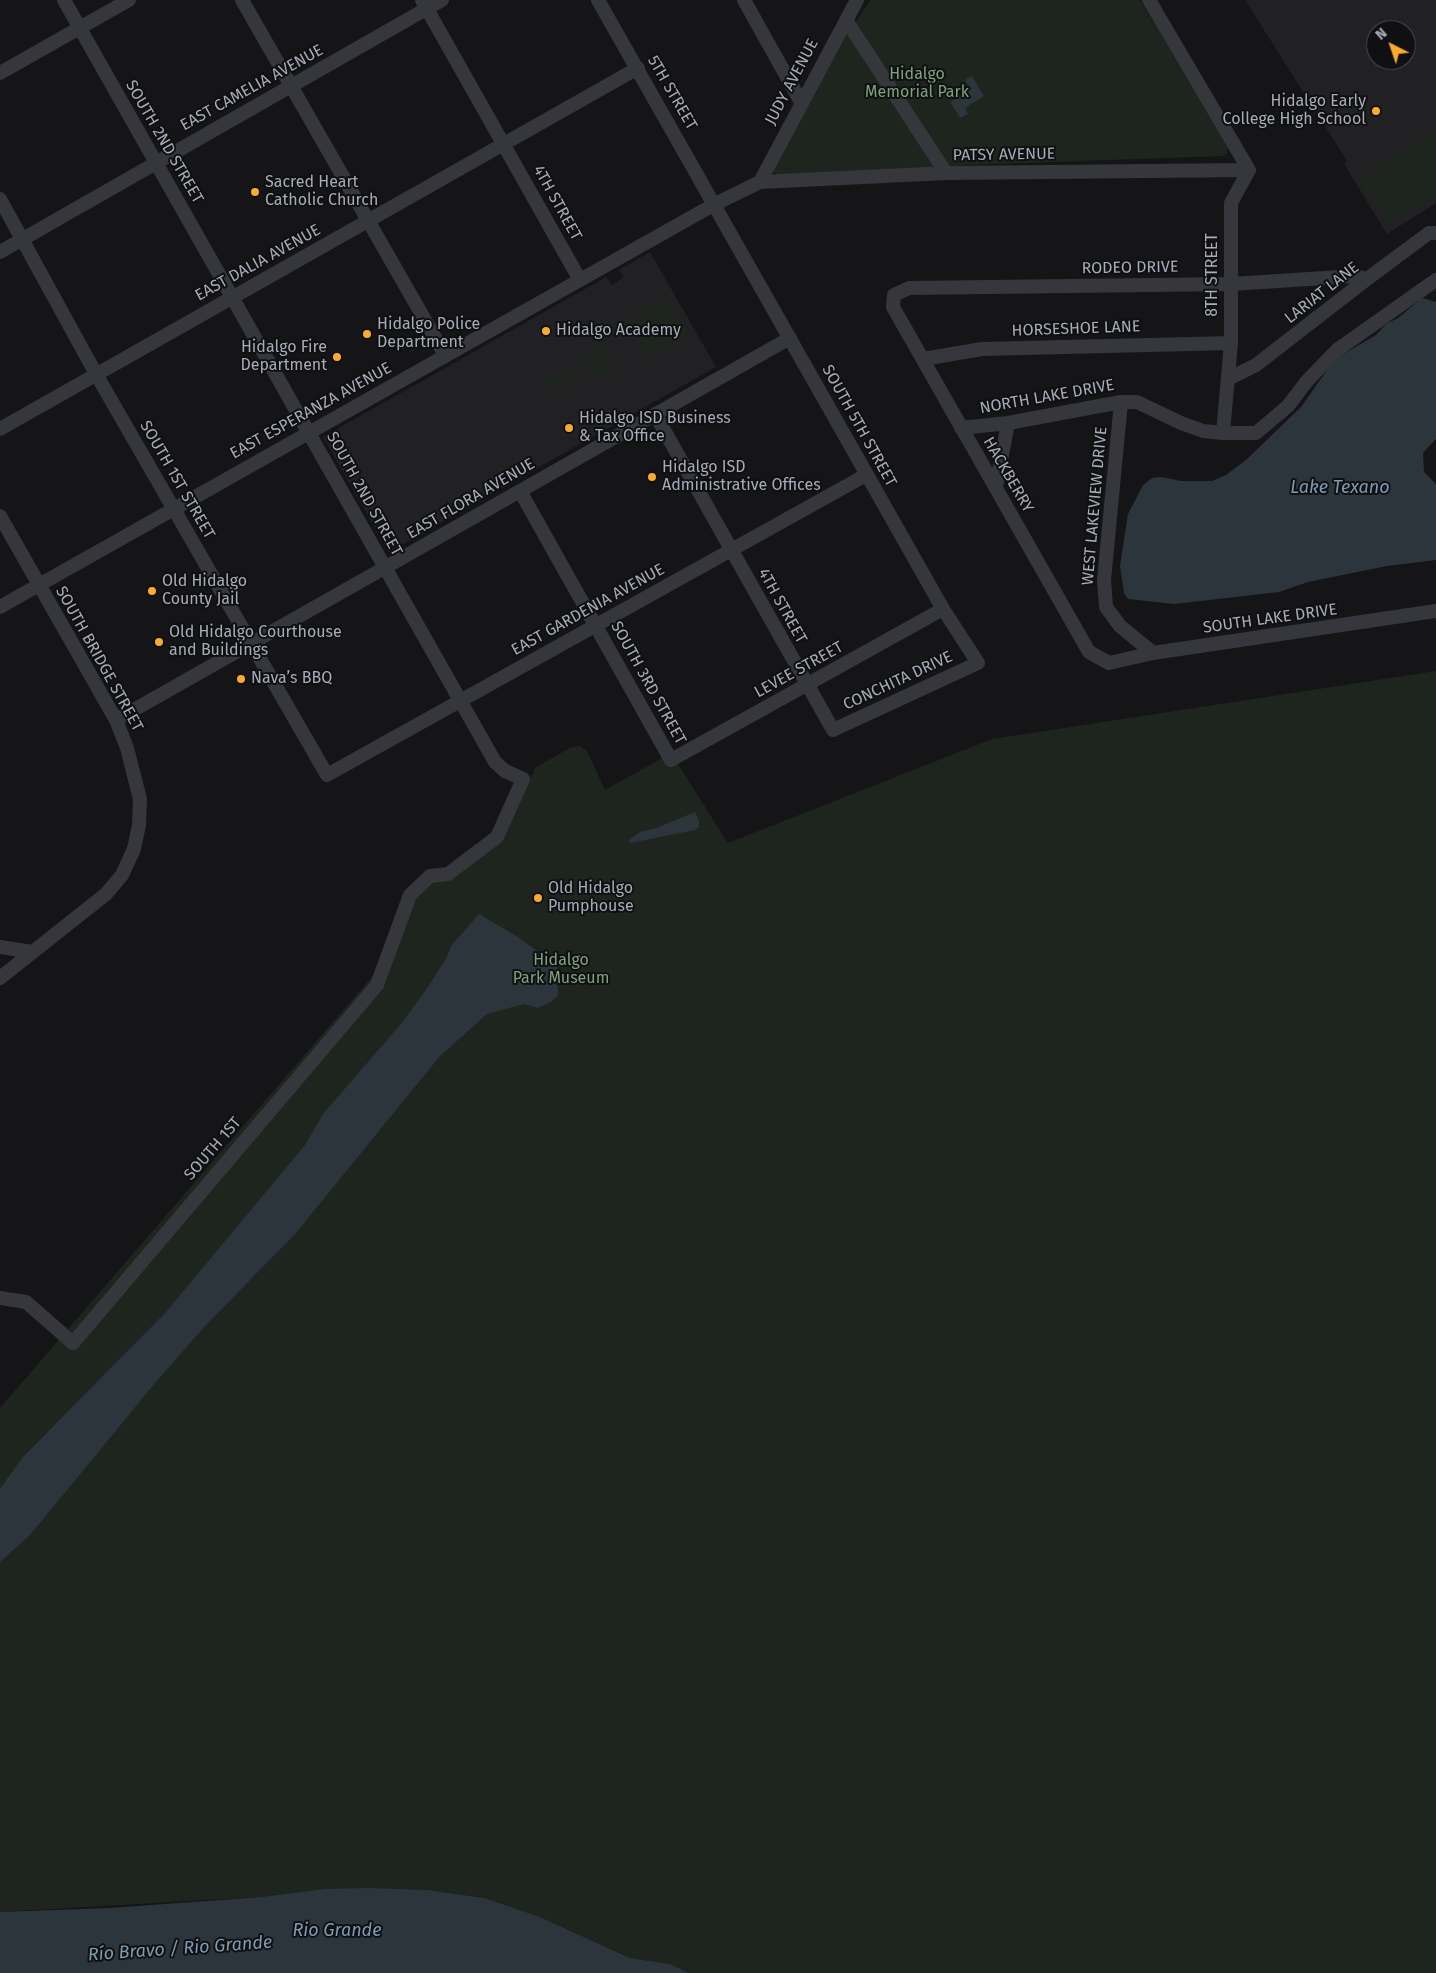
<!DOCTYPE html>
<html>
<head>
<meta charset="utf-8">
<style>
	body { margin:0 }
	#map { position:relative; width:1436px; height:1973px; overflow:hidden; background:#151517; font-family:"Fira Sans",sans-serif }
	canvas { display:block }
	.north { position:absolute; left:1366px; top:20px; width:50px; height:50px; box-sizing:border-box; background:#101012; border:1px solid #4c4e54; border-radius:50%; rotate:319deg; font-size:14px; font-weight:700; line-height:20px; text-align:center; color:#a6acb8 }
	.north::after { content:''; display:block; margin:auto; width:18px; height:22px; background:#f8ab2c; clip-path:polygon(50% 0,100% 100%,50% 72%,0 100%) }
</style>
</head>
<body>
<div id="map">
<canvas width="1436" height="1973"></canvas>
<div class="north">N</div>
</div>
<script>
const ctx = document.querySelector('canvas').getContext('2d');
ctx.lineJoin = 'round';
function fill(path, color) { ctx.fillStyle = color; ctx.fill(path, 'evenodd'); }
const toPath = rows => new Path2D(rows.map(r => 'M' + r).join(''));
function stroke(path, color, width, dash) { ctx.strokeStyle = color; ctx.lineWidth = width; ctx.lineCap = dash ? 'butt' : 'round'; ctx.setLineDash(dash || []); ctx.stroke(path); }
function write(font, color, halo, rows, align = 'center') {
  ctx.font = font + ' "Fira Sans",sans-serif'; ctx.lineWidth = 4; ctx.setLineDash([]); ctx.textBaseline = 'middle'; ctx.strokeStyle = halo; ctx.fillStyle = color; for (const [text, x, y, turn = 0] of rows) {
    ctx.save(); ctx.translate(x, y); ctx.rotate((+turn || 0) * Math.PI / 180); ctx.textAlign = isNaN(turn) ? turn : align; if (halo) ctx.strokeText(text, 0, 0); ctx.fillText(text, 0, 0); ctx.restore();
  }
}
const built = toPath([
	[1245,0,1436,0,1436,203,1387,234,1344,164,1347,161],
	[1376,30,1406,30,1406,60,1376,60],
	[650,252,716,367,389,552,323,437,606,277,612,285,624,277,619,270]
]);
const green = toPath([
	[871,0,1140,0,1228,147,1227,153,1224,156,967,165,777,175,772,171,836,49],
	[1436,130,1436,195,1388,225,1359,179],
	[666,297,688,335,669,346,651,315,669,347,650,357,628,319],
	[599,344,604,352,583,363,579,355],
	[608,354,616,369,592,382,585,367],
	[573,366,577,371,566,388,552,391,547,379],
	[1436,671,1436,1973,689,1973,670,1964,630,1958,540,1917,486,1898,428,1890,324,1889,261,1897,0,1912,0,1408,376,972,401,904,453,867,480,855,502,842,503,833,536,767,572,747,580,746,587,751,605,790,671,753,728,843,992,739]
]);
const water = toPath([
	[972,76,984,96,965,108,968,114,960,118,950,102,971,89,965,80],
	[1422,298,1436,302,1436,439,1423,453,1424,472,1436,484,1436,560,1387,566,1308,582,1279,592,1174,604,1128,599,1124,593,1120,566,1128,514,1143,485,1152,478,1161,477,1181,481,1212,481,1226,475,1246,460,1301,407,1335,359,1376,335,1386,324,1398,318],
	[695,812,699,820,699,827,695,830,630,843,629,840,640,832,656,828],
	[479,914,518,937,557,966,558,995,551,1002,538,1008,524,1004,487,1014,440,1056,295,1234,206,1325,155,1383,30,1535,0,1562,0,1489,22,1458,166,1312,305,1145,323,1114,400,1025,426,990,447,957,451,946],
	[369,1888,428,1890,485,1898,540,1917,630,1958,670,1964,689,1973,0,1973,0,1912,110,1908,261,1897,324,1889]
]);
const minor = toPath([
	[242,0,445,355],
	[422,0,580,280],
	[598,0,943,609,978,663,833,730,655,414],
	[744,0,801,102],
	[1149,0,1249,170,1231,203,1231,343,1223,433,1256,433,1288,406,1307,381,1337,350,1436,280],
	[846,20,946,173],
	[0,73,129,0],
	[760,182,857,0],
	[0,199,96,374,327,775,866,475],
	[0,252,442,0],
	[1367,279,1356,276,1231,284,909,288,894,295,893,307,1089,652,1109,663,1153,653,1436,611],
	[923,359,982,349,1231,343],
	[1228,379,1256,365,1367,279,1429,233,1436,233],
	[1121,402,1104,580,1106,607,1120,626,1153,653],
	[961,428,1008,423,1121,402,1137,402,1181,423,1203,431,1223,433],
	[0,429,638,68],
	[996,487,1008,423],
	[520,491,671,760,943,609],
	[0,516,116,720,127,748,140,799,139,825,134,849,122,875,106,894,0,978],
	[0,607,580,280,715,204,760,182,946,173,1249,170],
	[116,720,790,338],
	[0,947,32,952],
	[0,1298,26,1302,73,1343,377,985,410,895,430,876,448,874,497,837,523,779,505,771,495,762,64,0]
]);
const markers = [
	[1376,111,5,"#f8ab2c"],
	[255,192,5,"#f8ab2c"],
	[546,331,5,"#f8ab2c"],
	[367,334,5,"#f8ab2c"],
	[337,357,5,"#f8ab2c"],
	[569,428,5,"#f8ab2c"],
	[652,477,5,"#f8ab2c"],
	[152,591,5,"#f8ab2c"],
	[159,642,5,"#f8ab2c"],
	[241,679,5,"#f8ab2c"],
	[538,898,5,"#f8ab2c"]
];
const parkNames = [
	["Hidalgo",917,75],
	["Memorial Park",917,93],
	["Hidalgo",561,961],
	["Park Museum",561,979]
];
const streetNames = [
	["JUDY AVENUE",792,82,-62],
	["EAST CAMELIA AVENUE",252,88,-29],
	["5TH STREET",672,93,60],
	["SOUTH 2ND STREET",164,142,60],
	["PATSY AVENUE",1004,155,-1],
	["4TH STREET",557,203,61],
	["EAST DALIA AVENUE",258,263,-29],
	["RODEO DRIVE",1130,268,-1],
	["8TH STREET",1213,275,-90],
	["LARIAT LANE",1322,293,-38],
	["HORSESHOE LANE",1076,329,-2],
	["NORTH LAKE DRIVE",1047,397,-10],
	["EAST ESPERANZA AVENUE",311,411,-29],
	["SOUTH 5TH STREET",859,426,61],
	["HACKBERRY",1008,475,60],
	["SOUTH 1ST STREET",177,480,60],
	["SOUTH 2ND STREET",364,494,61],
	["EAST FLORA AVENUE",471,499,-30],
	["WEST LAKEVIEW DRIVE",1095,506,-85],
	["4TH STREET",782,606,61],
	["EAST GARDENIA AVENUE",588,610,-29],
	["SOUTH LAKE DRIVE",1270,619,-8],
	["SOUTH BRIDGE STREET",99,659,61],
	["LEVEE STREET",799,670,-29],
	["CONCHITA DRIVE",898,681,-25],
	["SOUTH 3RD STREET",648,683,61],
	["SOUTH 1ST",213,1149,-49]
];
const poiNames = [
	["Hidalgo Early",1366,102,"right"],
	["College High School",1366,120,"right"],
	["Sacred Heart",265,183],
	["Catholic Church",265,201],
	["Hidalgo Police",377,325],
	["Department",377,343],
	["Hidalgo Academy",556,331],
	["Hidalgo Fire",327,348,"right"],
	["Department",327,366,"right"],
	["Hidalgo ISD Business",579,419],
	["& Tax Office",579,437],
	["Hidalgo ISD",662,468],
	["Administrative Offices",662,486],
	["Old Hidalgo",162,582],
	["County Jail",162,600],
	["Old Hidalgo Courthouse",169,633],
	["and Buildings",169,651],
	["Nava’s BBQ",251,679],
	["Old Hidalgo",548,889],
	["Pumphouse",548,907]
];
const waterNames = [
	["Lake Texano",1340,488],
	["Rio Grande",337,1931],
	["Río Bravo / Rio Grande",180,1949,-4]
];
fill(built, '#212124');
fill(green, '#1d251e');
fill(water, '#2b353b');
stroke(minor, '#36373c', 14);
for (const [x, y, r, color] of markers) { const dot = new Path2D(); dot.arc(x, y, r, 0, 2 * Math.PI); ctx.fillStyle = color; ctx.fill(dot); stroke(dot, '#101012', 2); }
write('16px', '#7da37d', '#101012', parkNames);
write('16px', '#a6acb8', '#101012', streetNames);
write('16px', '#a6acb8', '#101012', poiNames, 'left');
write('italic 18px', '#7c9cb4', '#101012', waterNames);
</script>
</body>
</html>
